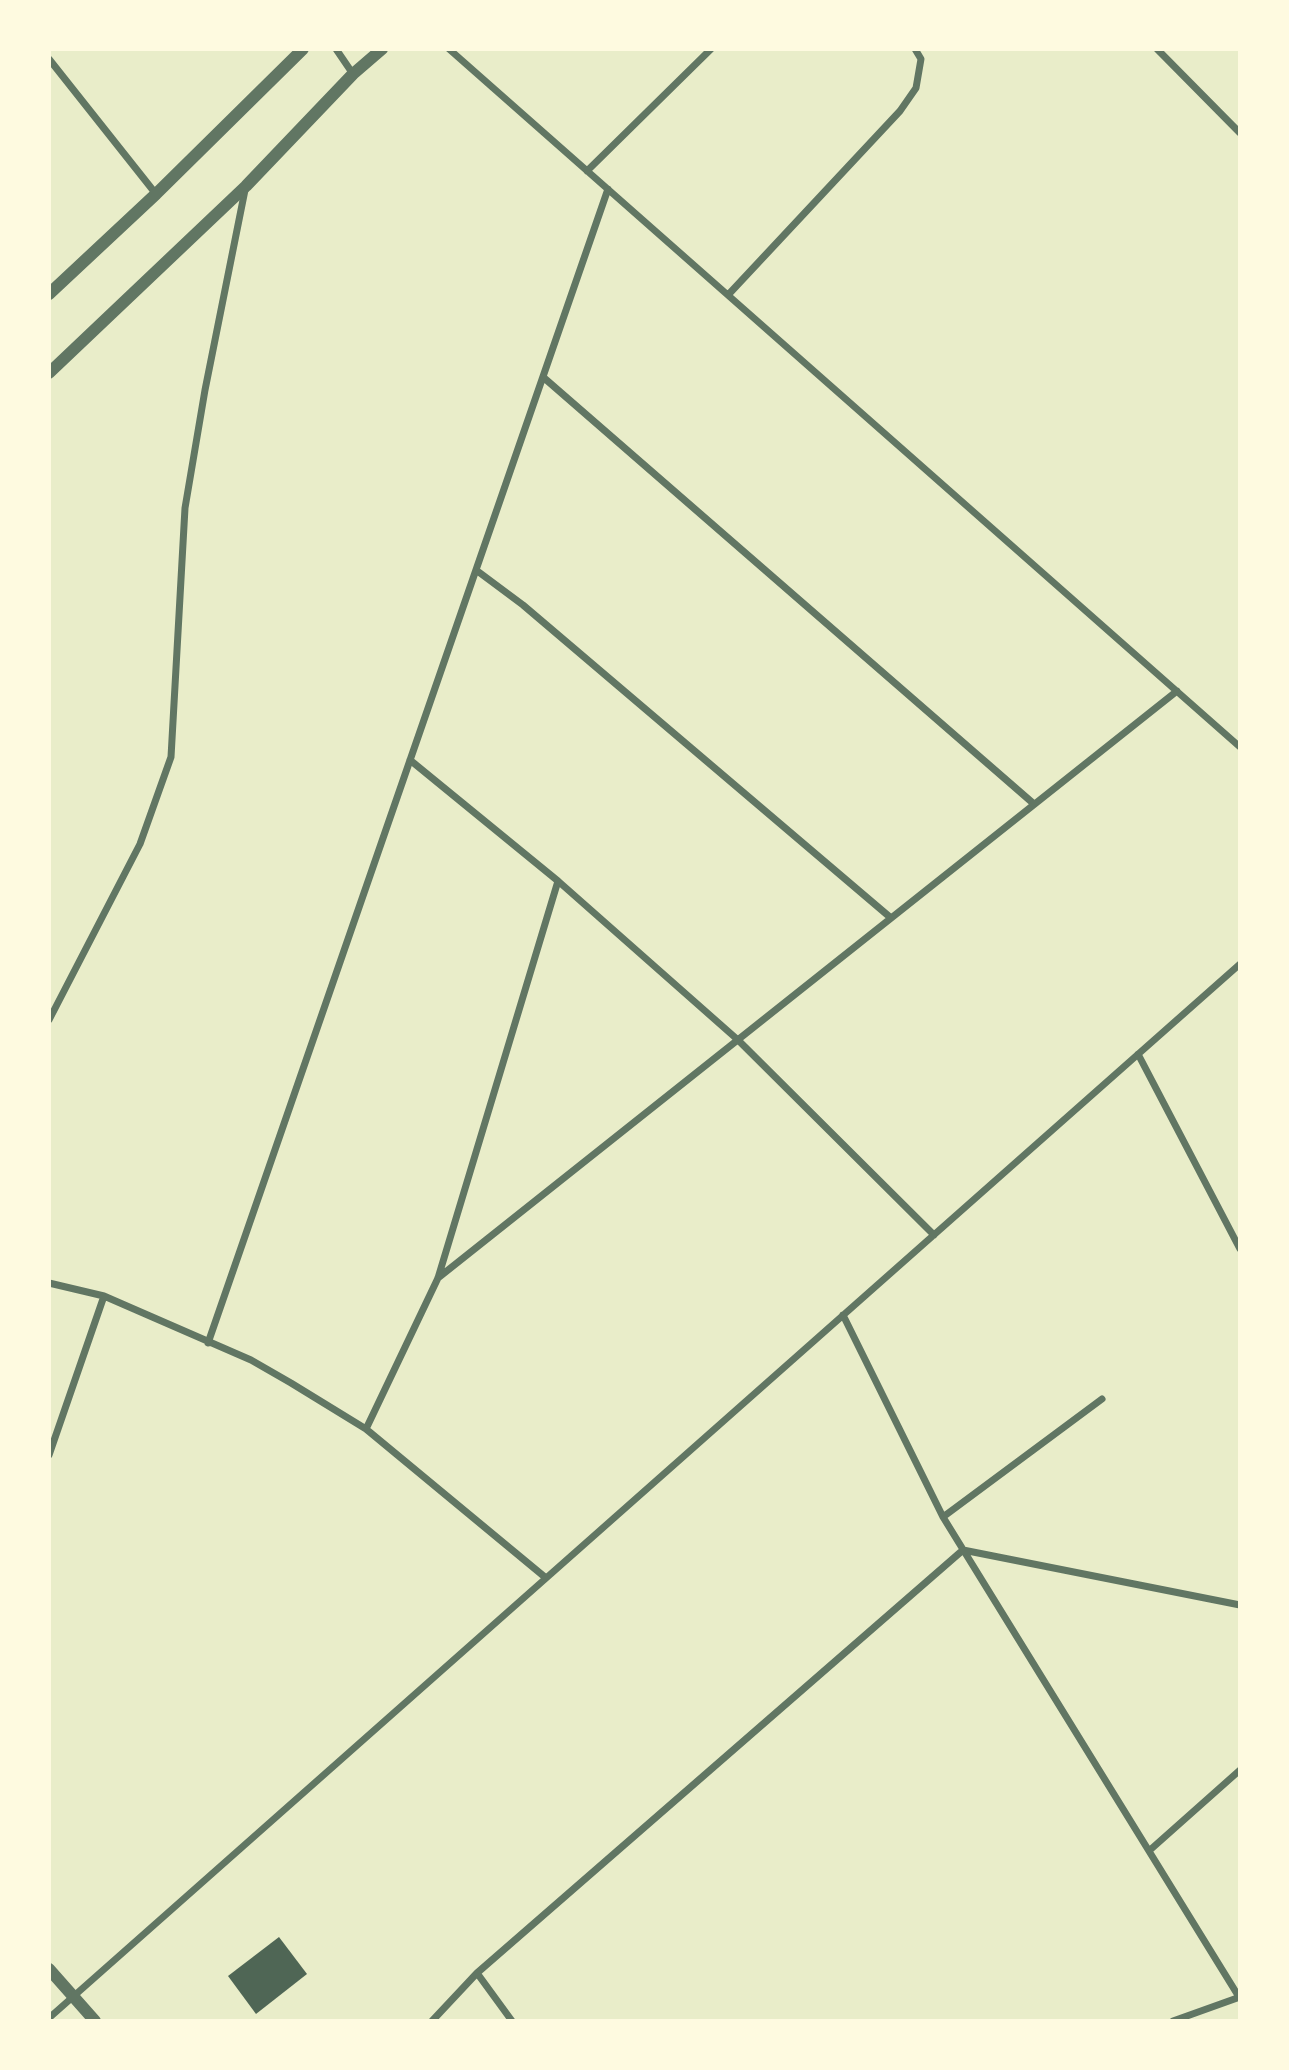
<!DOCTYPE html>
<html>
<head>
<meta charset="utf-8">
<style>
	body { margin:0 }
	#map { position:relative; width:1289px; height:2070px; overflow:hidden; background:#e9edc9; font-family:Jost,sans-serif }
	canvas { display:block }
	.frame { position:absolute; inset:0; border:51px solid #fefae0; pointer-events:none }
</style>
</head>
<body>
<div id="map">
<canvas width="1289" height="2070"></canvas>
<div class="frame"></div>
</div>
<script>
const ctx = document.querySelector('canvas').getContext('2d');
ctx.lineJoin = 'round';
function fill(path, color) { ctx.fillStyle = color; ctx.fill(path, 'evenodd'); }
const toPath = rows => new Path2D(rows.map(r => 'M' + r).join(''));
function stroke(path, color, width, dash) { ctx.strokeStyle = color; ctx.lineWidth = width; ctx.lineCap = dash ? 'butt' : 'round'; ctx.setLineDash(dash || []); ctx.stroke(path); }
const building = toPath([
	[279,1937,307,1974,256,2014,228,1976]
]);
const minor = toPath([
	[336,49,353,74],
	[449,49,1240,747],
	[1157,49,1240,133],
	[49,59,156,194],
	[587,171,711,49],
	[728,295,900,111,916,88,921,59,915,49],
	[543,377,1034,804],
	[476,570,523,605,891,918],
	[410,760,558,881,738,1040,934,1235],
	[49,1020,140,844,171,757,185,508,205,390,245,190],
	[1138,1054,1240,1249],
	[438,1278,1177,691],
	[49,1283,104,1296,251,1360,291,1383,366,1429,546,1578],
	[843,1315,943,1517,1239,1997],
	[208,1343,608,189],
	[366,1429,438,1278,558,881],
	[49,1455,104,1296],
	[943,1517,1102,1399],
	[963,1550,1240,1605],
	[1150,1850,1240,1770],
	[477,1973,963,1550],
	[49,2018,1240,964],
	[432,2021,477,1973,512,2021],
	[1173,2021,1240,1997]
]);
const tertiary = toPath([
	[49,294,156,194,303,49],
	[49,373,246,186,353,74,382,49],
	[49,1969,95,2021]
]);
fill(building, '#4f6655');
stroke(minor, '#617663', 7);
stroke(tertiary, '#617663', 12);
</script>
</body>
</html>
